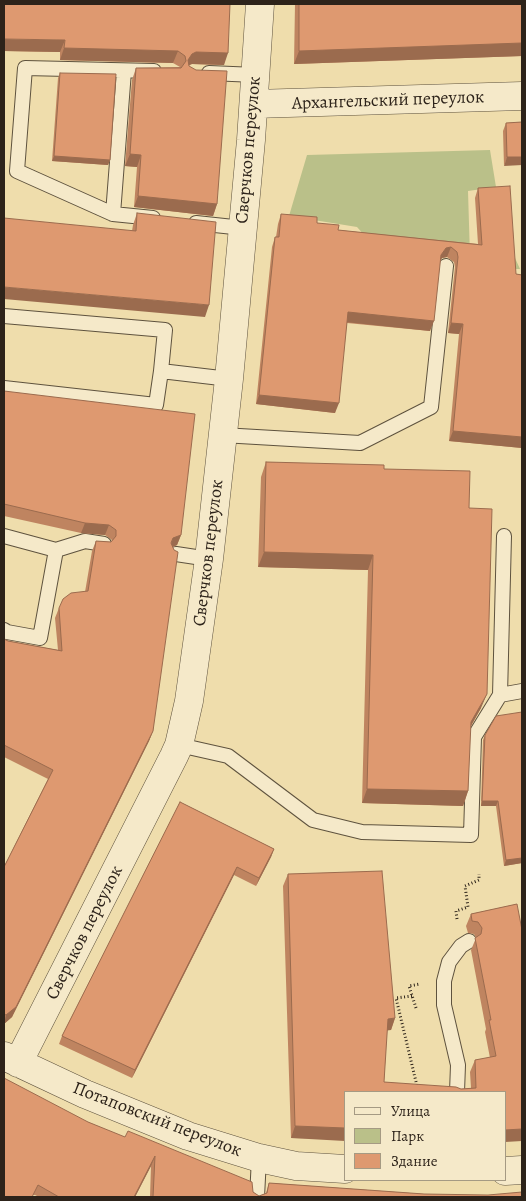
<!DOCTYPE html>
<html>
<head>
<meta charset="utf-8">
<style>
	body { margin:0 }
	#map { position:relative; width:526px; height:1201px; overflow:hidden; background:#efddac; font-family:Alegreya,serif }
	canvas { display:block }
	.frame { position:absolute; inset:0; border:5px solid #2d231a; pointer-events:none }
	.legend { position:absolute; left:344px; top:1091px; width:162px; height:90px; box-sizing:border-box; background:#f5e9c9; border:1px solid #a59a83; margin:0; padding:6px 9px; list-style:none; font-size:15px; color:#2d231a }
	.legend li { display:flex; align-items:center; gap:10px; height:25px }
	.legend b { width:25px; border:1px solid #a59a83 }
</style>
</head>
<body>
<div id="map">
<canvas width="526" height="1201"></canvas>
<div class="frame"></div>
<ul class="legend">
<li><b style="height:6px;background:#f5e9c9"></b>Улица</li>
<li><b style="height:14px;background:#bac089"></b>Парк</li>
<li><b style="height:14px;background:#de9970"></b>Здание</li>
</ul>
</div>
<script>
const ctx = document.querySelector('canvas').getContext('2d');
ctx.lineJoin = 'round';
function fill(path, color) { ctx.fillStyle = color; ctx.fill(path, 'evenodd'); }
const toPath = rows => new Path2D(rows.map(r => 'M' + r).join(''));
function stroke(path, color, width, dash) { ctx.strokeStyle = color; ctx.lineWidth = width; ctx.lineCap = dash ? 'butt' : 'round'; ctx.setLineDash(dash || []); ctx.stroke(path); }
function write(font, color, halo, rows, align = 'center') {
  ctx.font = font + ' Alegreya,serif'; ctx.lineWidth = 4; ctx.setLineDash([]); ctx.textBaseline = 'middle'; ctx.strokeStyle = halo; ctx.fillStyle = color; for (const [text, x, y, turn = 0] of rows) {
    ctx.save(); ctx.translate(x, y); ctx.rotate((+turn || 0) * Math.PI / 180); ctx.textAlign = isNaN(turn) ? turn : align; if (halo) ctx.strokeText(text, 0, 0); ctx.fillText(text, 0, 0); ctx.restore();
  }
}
const green = toPath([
	[490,150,496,187,468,191,470,257,515,258,520,269,463,269,449,247,366,237,357,227,289,216,307,155]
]);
const path = toPath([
	[457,919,456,911,468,907,465,886,479,880,479,874],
	[412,996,396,998,417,1086],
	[416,1008,409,986,420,984]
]);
const service = toPath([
	[124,71,113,214,153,218],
	[209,73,256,75],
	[113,214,17,171,25,68,154,71],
	[196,223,243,228],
	[4,316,165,330,161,371],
	[4,388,156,405,161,371,229,379],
	[222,435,360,443,431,407,446,266],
	[4,536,56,550,85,541,104,544],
	[176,554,209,559],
	[4,630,7,632,40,638,56,550],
	[500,695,522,691],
	[179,745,228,756,313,820,362,832,471,835,474,737,500,695,504,536],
	[457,1092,458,1065,444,1005,444,981,449,962,461,946,469,941],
	[257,1197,259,1158]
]);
const minor = toPath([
	[254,104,522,96],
	[4,1056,85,1094,188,1136,259,1158,296,1166,345,1169],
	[18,1063,174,756,179,745,189,701,209,559,229,379,251,140,260,4],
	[505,1171,522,1170]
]);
const wall = toPath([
	[230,4,224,65,192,64,189,65,217,204,213,216,134,207,137,167,125,166,132,80,136,68,180,67,173,63,60,60,60,52,4,51],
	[295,4,522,4,522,56,294,64],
	[60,73,110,160,108,165,52,161,58,78],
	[522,122,504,166,503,131,506,123],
	[478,188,516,274,522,275,522,448,449,441,459,334,448,333,455,267,454,262,447,257,442,258,440,261,430,331,347,323,335,413,256,404,272,247,275,237,276,237,278,224,281,214,317,223,338,230,478,244,475,198],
	[137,213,205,317,132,231,133,225],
	[4,391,181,535,177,545,173,547,153,731,149,741,12,1017,4,1024,4,867,48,779,4,757,4,639,8,641,58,650,55,618,59,608,85,592,92,551,96,541,111,542,112,540,105,535,81,533,4,516],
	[266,462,384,469,469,508,481,708,470,728,468,791,463,806,362,803,368,570,258,567,261,477],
	[522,712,522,863,504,866,496,806,481,806,483,740,485,735],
	[180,802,274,849,271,857,256,886,234,875,132,1078,59,1044,62,1036],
	[288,874,395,1018,391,1030,387,1030,384,1082,461,1089,471,1088,470,1072,475,1060,490,1058,485,1032,486,1029,471,950,476,938,474,934,468,933,466,926,471,914,517,904,522,1141,291,1138,283,886],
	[88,1122,253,1192,259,1196,266,1193,269,1183,424,1194,522,1197,150,1197,151,1166,135,1197,39,1197,35,1195,4,1197]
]);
const shadedWall = toPath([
	[4,39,65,40,60,52,4,51],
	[522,43,522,56,294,64,299,51],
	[64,48,178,51,173,63,60,60],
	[196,52,228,53,224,65,192,64,187,66,188,60,192,54],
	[130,154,141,155,137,167,125,166],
	[54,156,110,160,108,165,52,161],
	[507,157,522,157,522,165,504,166],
	[138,196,217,204,213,216,134,207],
	[451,247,447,257,442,258,437,265,441,255,446,248],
	[4,287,209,305,205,317,4,299],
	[348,312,434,321,430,331,345,322],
	[451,323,463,324,459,334,448,333],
	[259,395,339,403,335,413,256,404],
	[453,431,522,437,522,448,449,441],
	[85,523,109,525,105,535,81,533],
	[181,535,177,545,170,548,173,538],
	[264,552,373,555,368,570,258,567],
	[487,694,481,708,465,736,471,722],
	[153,731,149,741,12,1017,4,1024,6,1015],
	[367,789,468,791,463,806,362,803],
	[482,801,498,801,496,806,481,806],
	[274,849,271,857,256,886,259,878],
	[522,858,522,863,504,866,506,860],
	[237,867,234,875,132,1078,135,1070],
	[395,1018,391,1030,383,1031,388,1019],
	[295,1126,345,1128,345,1141,291,1138],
	[522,1129,522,1141,505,1142,505,1130],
	[155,1156,151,1166,135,1197,134,1197]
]);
const building = toPath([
	[4,4,230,4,228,53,196,52,192,54,188,60,189,66,196,70,227,71,217,204,138,196,141,155,130,154,136,68,181,68,186,61,185,56,178,51,64,48,65,40,4,39,4,4],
	[299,4,522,4,522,43,299,51,299,4],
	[60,73,116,74,110,160,54,156,60,73],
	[522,122,522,157,507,157,506,123,522,122],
	[510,186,516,274,522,275,522,437,453,431,463,324,451,323,458,257,457,252,451,247,446,248,441,255,434,321,348,312,339,403,259,395,275,237,279,237,281,214,317,217,317,223,339,225,338,230,482,245,478,188,510,186],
	[137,213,216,222,209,305,4,287,4,218,136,231,137,213],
	[4,391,195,414,181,535,173,538,171,543,174,550,178,552,153,731,16,1007,6,1015,4,1014,4,867,53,770,4,745,4,639,8,641,62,651,59,608,63,599,71,593,88,591,96,541,111,542,116,536,116,530,109,525,85,523,4,504,4,391],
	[266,462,384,465,384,469,470,471,469,508,492,509,487,694,471,722,468,791,367,789,373,555,264,552,266,462],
	[522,712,522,858,506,860,498,801,482,801,485,735,496,716,522,712],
	[180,802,274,849,259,878,237,867,135,1070,62,1036,180,802],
	[382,871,395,1018,388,1019,384,1082,456,1087,461,1089,476,1088,475,1060,496,1056,489,1020,491,1020,475,938,481,934,482,928,478,922,472,921,471,914,517,904,522,930,522,1129,505,1130,505,1092,345,1092,345,1128,295,1126,288,874,382,871],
	[4,1078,88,1122,125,1137,128,1131,252,1182,253,1192,259,1196,267,1193,269,1183,424,1194,488,1195,522,1192,522,1197,153,1197,155,1156,134,1197,59,1197,38,1185,32,1197,4,1197,4,1078]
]);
const streetNames = [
	["Архангельский переулок",388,101,-2],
	["Сверчков переулок",249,150,-85],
	["Сверчков переулок",209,553,-83],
	["Сверчков переулок",85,933,-63],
	["Потаповский переулок",157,1120,21]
];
fill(green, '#bac089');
stroke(service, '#5e523e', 16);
stroke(minor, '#5e523e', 29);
stroke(path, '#2d231a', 3, [1, 2.5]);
stroke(service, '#f5e9c9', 14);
stroke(minor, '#f5e9c9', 28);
fill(wall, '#bf8460');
fill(shadedWall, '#9b6b4e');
fill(building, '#de9970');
stroke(building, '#9b6b4e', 1);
write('18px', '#2d231a', '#f5e9c9', streetNames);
</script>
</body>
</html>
